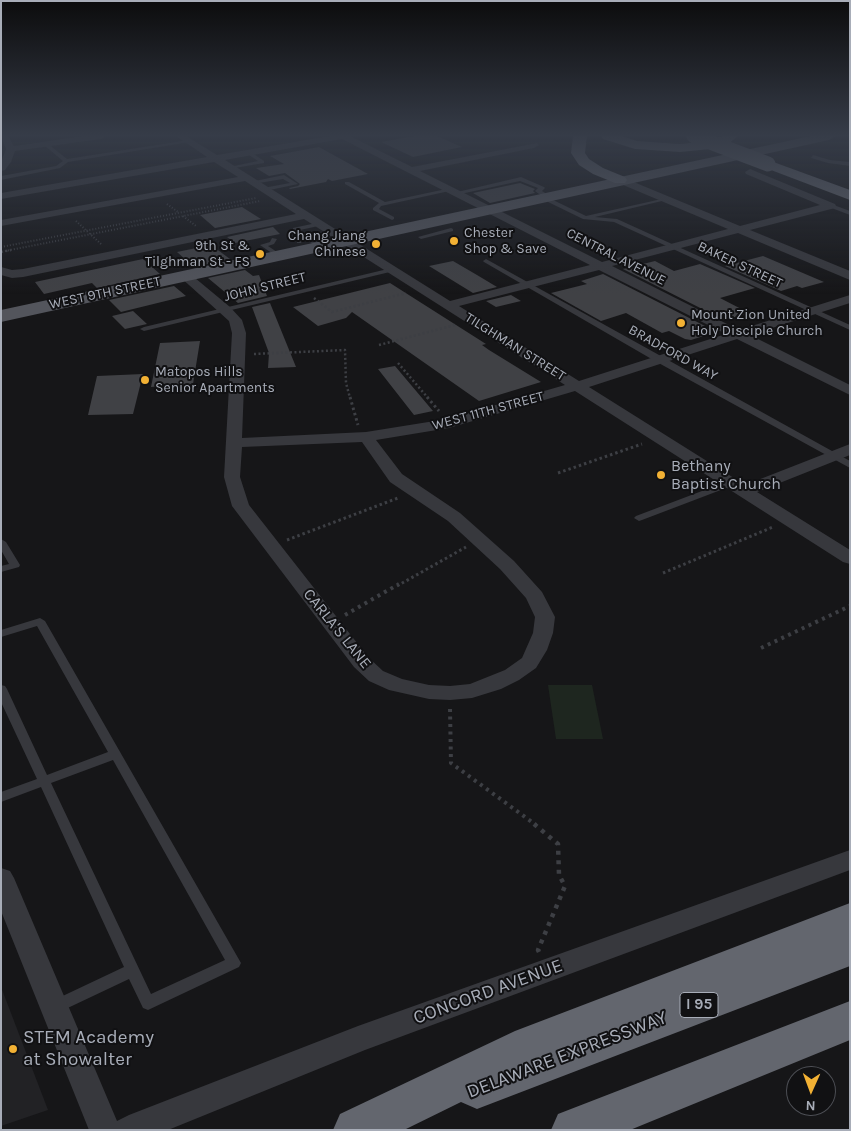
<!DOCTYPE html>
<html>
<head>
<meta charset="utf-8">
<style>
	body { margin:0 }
	#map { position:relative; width:851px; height:1131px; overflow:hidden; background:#161618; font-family:Karla,sans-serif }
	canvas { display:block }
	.frame { position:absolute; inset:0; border:2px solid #a8adb8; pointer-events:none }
	.north { position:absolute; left:786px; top:1066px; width:50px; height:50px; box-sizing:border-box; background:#111113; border:1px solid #4d4f55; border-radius:50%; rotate:182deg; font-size:14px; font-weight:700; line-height:20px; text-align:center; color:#a8adb8 }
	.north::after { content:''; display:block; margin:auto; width:18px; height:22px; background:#f2b134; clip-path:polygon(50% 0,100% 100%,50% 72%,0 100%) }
</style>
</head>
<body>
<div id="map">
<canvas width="851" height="1131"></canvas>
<div class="frame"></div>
<div class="north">N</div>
</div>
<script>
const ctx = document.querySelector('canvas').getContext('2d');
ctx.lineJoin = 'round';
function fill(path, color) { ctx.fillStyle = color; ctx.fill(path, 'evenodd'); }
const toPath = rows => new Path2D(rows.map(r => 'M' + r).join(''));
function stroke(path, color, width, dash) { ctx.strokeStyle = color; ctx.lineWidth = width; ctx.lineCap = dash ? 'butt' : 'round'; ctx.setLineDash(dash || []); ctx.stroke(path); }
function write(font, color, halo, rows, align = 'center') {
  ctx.font = font + ' Karla,sans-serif'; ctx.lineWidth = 4; ctx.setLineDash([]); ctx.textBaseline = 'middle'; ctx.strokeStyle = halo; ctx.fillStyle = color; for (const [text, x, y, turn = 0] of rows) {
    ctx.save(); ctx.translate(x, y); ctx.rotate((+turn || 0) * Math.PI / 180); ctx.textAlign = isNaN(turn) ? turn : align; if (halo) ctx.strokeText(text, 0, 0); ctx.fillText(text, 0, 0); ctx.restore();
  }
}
const built = toPath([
	[1,987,48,1110,1,1126]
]);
const green = toPath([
	[548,685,592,685,603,739,556,739]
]);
const building = toPath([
	[414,136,437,136,462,147,413,157,381,142],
	[319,147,368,174,332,181,328,179,326,182,290,189,289,188,298,186,300,184,285,173,269,176,256,168,284,164,270,156],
	[520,183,535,189,533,191,535,193,490,203,473,193],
	[242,207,261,219,215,228,200,215],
	[273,227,280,234,235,243,227,237],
	[211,245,230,259,194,267,177,252],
	[763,256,824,282,802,288,797,286,781,291,725,266],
	[143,259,160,274,97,288,92,283,44,294,35,282],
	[453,261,477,275,497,287,473,293,429,266],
	[655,261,674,271,700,264,755,288,720,298,749,313,724,320,623,269],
	[245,270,253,276,259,275,267,296,238,303,208,278],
	[603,274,705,326,702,327,713,333,691,340,685,339,669,331,662,333,626,313,601,321,551,293,587,284,581,281],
	[390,283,486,344,482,345,489,350,541,382,479,401,352,312,346,318,318,326,293,307],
	[174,286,186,296,121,312,109,300],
	[511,295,521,301,496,307,486,301],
	[270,303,296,367,268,368,269,353,252,307],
	[133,311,147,324,125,329,112,316],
	[200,341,193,384,151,387,160,343],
	[395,366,433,411,414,415,378,369],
	[143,374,133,414,88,415,97,376]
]);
const pathFar4 = toPath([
	[167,204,178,212],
	[183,216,196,226],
	[76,221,101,244],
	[1,247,256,198],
	[5,251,260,201]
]);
const pathFar3 = toPath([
	[1,252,11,250],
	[314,298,332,312,406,293],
	[379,345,455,325],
	[254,354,345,350,346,383,350,398],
	[398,363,428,398]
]);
const pathFar2 = toPath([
	[350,397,358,425],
	[427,397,439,411],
	[558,473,642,444],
	[287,540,398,498],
	[663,573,773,527],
	[397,586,466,547]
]);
const pathFar1 = toPath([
	[345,615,399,584],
	[761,648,850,606],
	[450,709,451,763,536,825]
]);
const path = toPath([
	[534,824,558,844,559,875,565,886,538,950,539,952]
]);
const service = toPath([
	[188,140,190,142,68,162,60,168,1,180,1,176,56,166,63,161,45,146,47,143,67,159,188,140],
	[248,150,264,161,264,163,229,169,229,167,258,161,246,153,248,150],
	[813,155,830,160,850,162,850,166,828,163,811,158,813,155],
	[284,175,298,184,265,191,263,190,263,188,290,183,283,179,253,184,250,182,284,175],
	[521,177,544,187,545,188,542,191,550,196,549,198,586,216,666,198,666,200,595,217,617,219,850,325,850,330,614,222,583,219,542,199,543,197,535,191,538,188,520,181,456,195,453,193,521,177],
	[345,182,349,182,385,202,451,188,454,190,381,206,379,209,394,217,394,219,392,220,373,210,373,208,379,203,345,184,345,182],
	[831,204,850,211,850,215,829,207,829,205,831,204],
	[321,222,324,224,323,225,300,230,307,234,334,230,334,232,311,237,322,245,322,247,318,247,305,239,302,239,301,243,297,243,296,238,301,236,293,230,293,228,321,222],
	[451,228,453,229,453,231,421,239,418,237,451,228],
	[272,238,277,239,274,244,268,246,280,254,280,256,276,256,260,245,270,242,272,238],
	[486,259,850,461,850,468,655,361,484,262,483,261,486,259],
	[392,268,395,270,394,271,144,331,140,329,144,327,392,268],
	[731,480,736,483,734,485,642,520,639,521,634,518,636,516,731,480],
	[1,539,6,542,20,565,19,567,1,572,1,566,9,564,1,550,1,539],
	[40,618,45,621,241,963,239,967,148,1010,143,1008,129,979,55,1014,50,1012,47,1007,50,1002,124,967,41,787,1,802,1,792,37,779,1,702,1,685,5,686,7,689,47,775,108,752,37,626,1,637,1,630,40,618],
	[113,760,225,960,151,994,51,783,113,760]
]);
const minor = toPath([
	[1,136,8,136,14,146,84,136,106,136,101,139,15,151,11,162,5,170,1,171,1,162,6,149,1,136],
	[176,136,186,136,217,155,330,136,350,136,412,167,537,143,539,145,534,148,420,171,602,262,728,229,616,182,616,178,624,178,740,226,820,205,746,174,745,172,750,169,835,204,836,206,835,208,750,230,850,271,850,280,738,233,612,266,739,330,850,295,850,303,750,335,850,385,850,395,737,339,589,387,745,485,850,444,850,455,757,492,850,550,850,564,843,562,575,391,449,428,376,440,402,474,460,513,514,561,542,592,555,617,553,633,547,650,536,668,519,680,501,689,472,698,450,700,429,699,389,690,369,681,354,667,232,506,224,477,232,333,229,321,179,276,185,272,189,273,230,307,242,320,246,333,242,438,366,432,447,419,565,385,304,219,23,277,12,278,1,275,1,267,12,270,23,269,296,214,245,181,1,226,1,220,238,177,214,162,1,199,1,193,207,157,176,136],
	[342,139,590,265,450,301,225,160,342,139],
	[599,270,726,334,579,381,459,306,599,270],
	[362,442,390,482,448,521,500,569,526,598,535,617,533,633,522,658,505,670,470,684,450,686,429,685,402,679,383,671,368,657,249,505,240,477,242,447,362,442],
	[850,850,850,870,365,1050,168,1130,89,1130,1,911,1,868,10,871,14,878,117,1121,129,1115,358,1026,850,850]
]);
const primary = toPath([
	[811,136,836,136,829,140,1,322,1,310,811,136]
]);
const motorway = toPath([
	[573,136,587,136,585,153,589,159,603,168,625,177,627,180,625,183,615,183,593,174,579,165,571,153,573,136],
	[601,136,621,136,637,141,680,144,710,141,722,136,738,136,727,145,711,149,680,152,635,149,603,139,601,136],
	[768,160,850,190,850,200,763,167,761,164,763,161,768,160],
	[850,903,850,966,477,1109,461,1102,404,1130,333,1130,340,1114,515,1031,850,903],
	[850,1001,850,1040,630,1130,551,1130,558,1114,850,1001]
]);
const motorwayBridge = toPath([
	[694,136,768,164]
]);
const markers = [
	[454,241,5,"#f2b134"],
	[376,244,5,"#f2b134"],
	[260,254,5,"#f2b134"],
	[681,323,5,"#f2b134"],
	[145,380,5,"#f2b134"],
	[661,475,5,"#f2b134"],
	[13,1049,5,"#f2b134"]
];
const farPoinames = [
	["Chester",464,233],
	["Shop & Save",464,249],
	["Chang Jiang",366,236,"right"],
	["Chinese",366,252,"right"],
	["9th St &",250,246,"right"],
	["Tilghman St - FS",250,262,"right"],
	["Mount Zion United",691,315],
	["Holy Disciple Church",691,331],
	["Matopos Hills",155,372],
	["Senior Apartments",155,388]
];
const farStreetnames = [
	["CENTRAL AVENUE",616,257,27],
	["BAKER STREET",740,265,25],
	["JOHN STREET",265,287,-14],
	["WEST 9TH STREET",105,293,-12],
	["TILGHMAN STREET",515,347,32],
	["BRADFORD WAY",673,353,29],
	["WEST 11TH STREET",488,411,-15]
];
const shields = [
	[699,1005,38]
];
const shieldNames = [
	["I 95",699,1005]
];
const poiNames = [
	["Bethany",671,466],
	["Baptist Church",671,484]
];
const streetNames = [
	["CARLA'S LANE",337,629,51]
];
const nearStreetnames = [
	["CONCORD AVENUE",488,992,-20],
	["DELAWARE EXPRESSWAY",567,1055,-21]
];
const nearPoinames = [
	["STEM Academy",23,1038],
	["at Showalter",23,1060]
];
fill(built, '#222225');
fill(green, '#1e261f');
fill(building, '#404145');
stroke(pathFar4, '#3d3f44', 2, [1, 2]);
stroke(pathFar3, '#3d3f44', 2.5, [2, 2.5]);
stroke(pathFar2, '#3d3f44', 3, [2.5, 3]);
stroke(pathFar1, '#3d3f44', 4, [3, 4.5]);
stroke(path, '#3d3f44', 4.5, [4, 5.5]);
fill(service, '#37383d');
fill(minor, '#37383d');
fill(primary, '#53555c');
fill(motorway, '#63666e');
stroke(motorwayBridge, '#63666e', 15);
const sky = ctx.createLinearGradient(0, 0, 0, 294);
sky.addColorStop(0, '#0c0c0d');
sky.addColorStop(0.46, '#363c48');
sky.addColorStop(1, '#363c4800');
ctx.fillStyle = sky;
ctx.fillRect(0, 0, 851, 294);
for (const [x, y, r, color] of markers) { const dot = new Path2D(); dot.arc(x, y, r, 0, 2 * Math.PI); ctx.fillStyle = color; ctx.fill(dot); stroke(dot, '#111113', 2); }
write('14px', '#a8adb8', '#111113', farPoinames, 'left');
write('14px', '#a8adb8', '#111113', farStreetnames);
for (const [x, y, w] of shields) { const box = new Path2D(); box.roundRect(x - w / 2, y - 12.5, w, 25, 4); ctx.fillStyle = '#111113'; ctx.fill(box); stroke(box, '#a8adb8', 1); }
write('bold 15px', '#a8adb8', null, shieldNames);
write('16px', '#a8adb8', '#111113', poiNames, 'left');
write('16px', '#a8adb8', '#111113', streetNames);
write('19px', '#a8adb8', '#111113', nearStreetnames);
write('19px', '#a8adb8', '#111113', nearPoinames, 'left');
</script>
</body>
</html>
